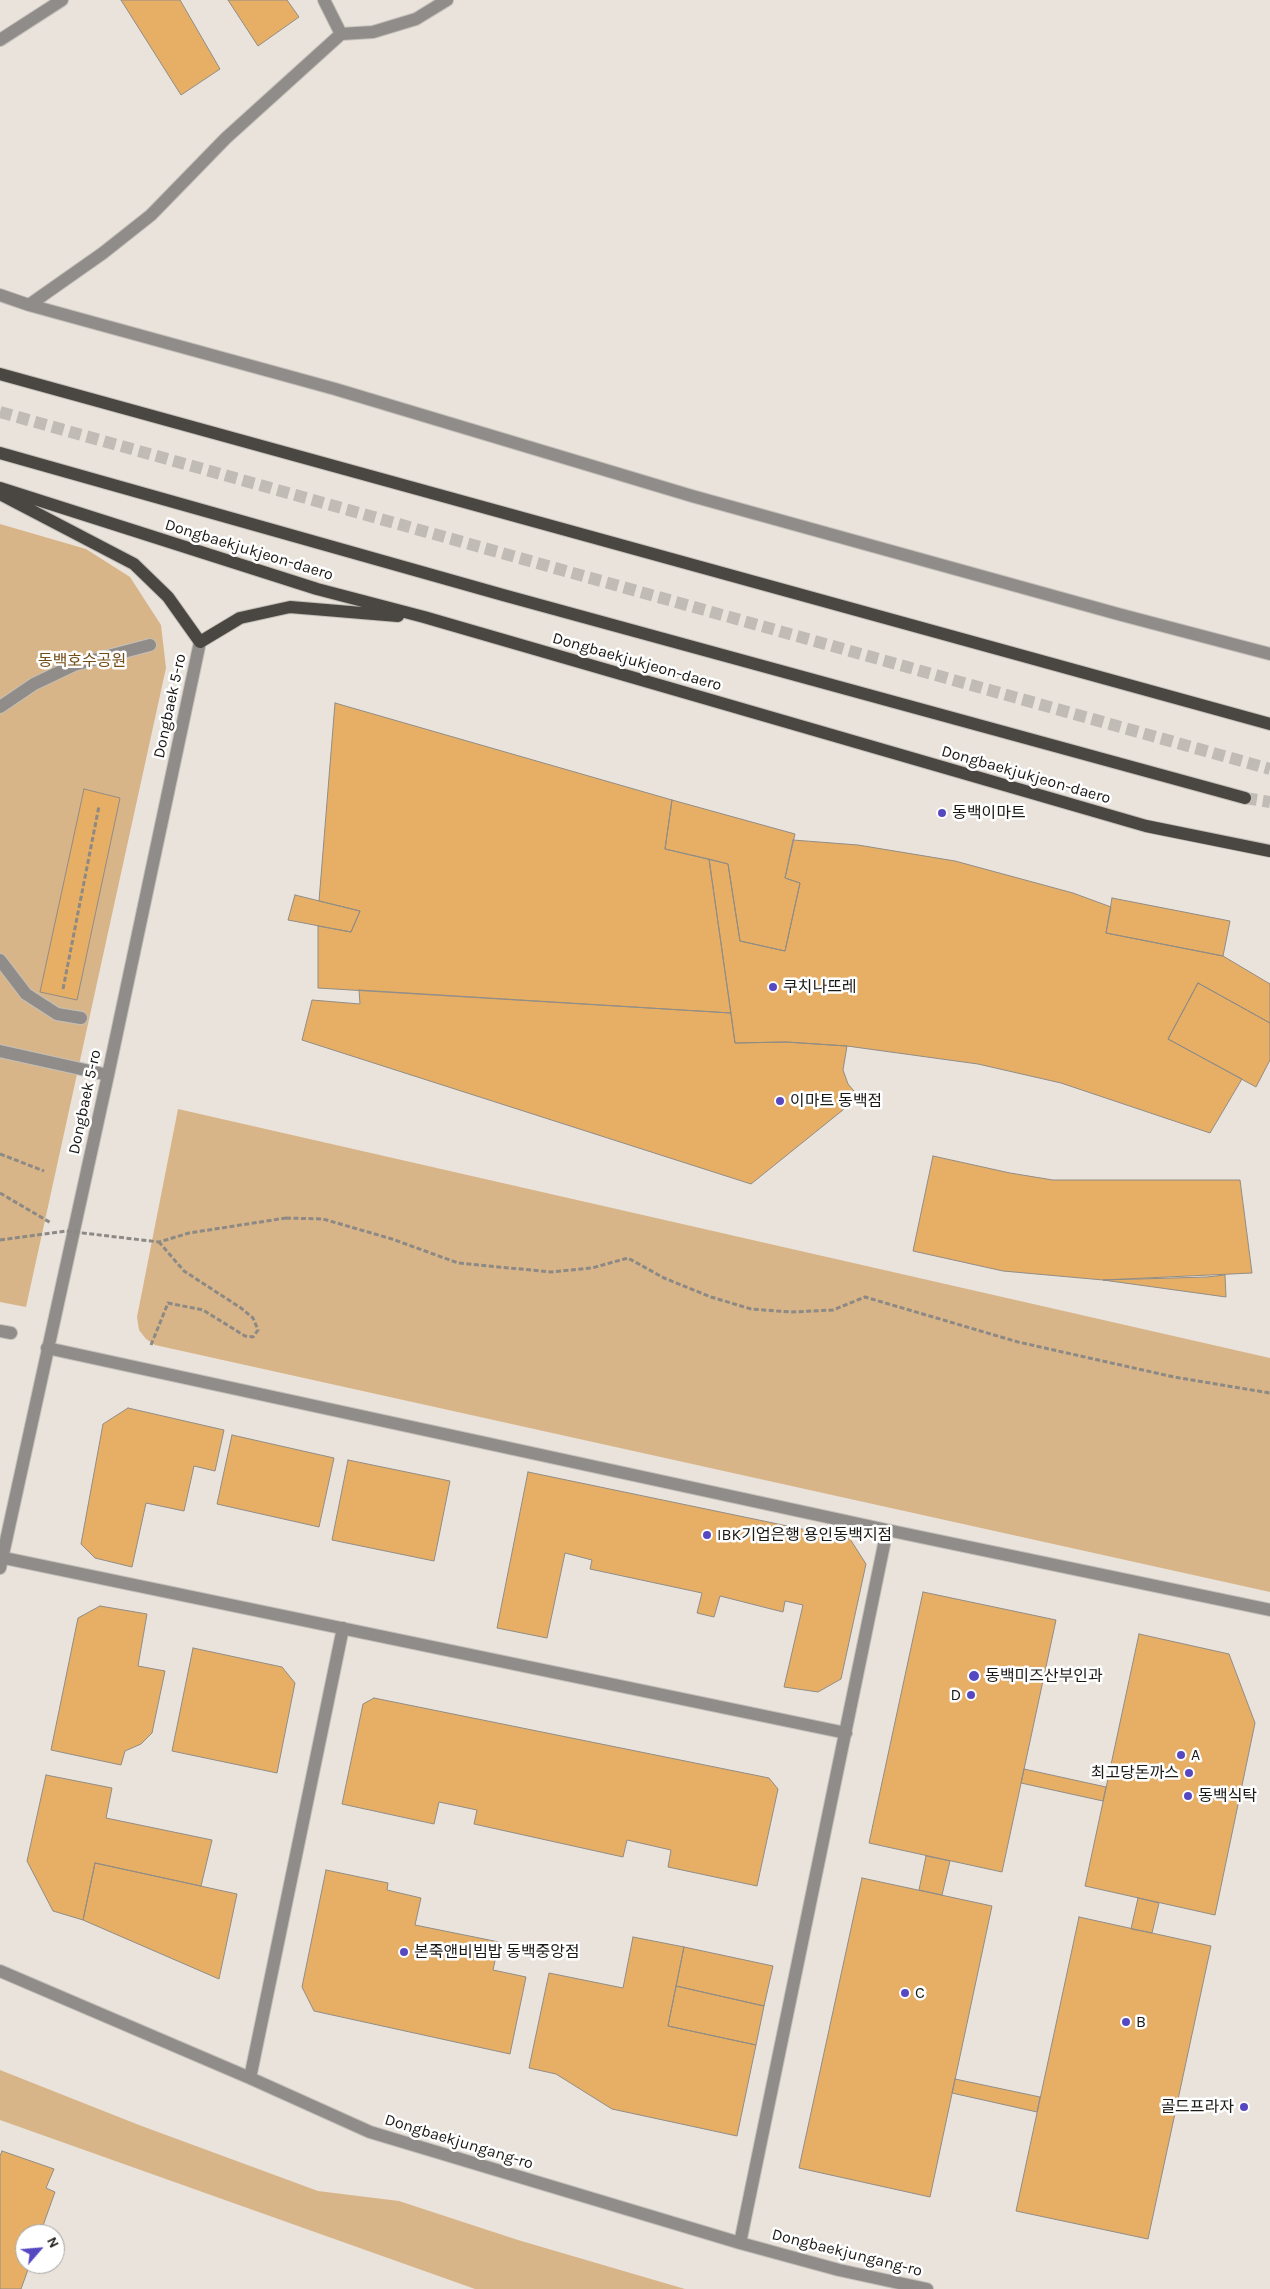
<!DOCTYPE html>
<html>
<head>
<meta charset="utf-8">
<style>
	body { margin:0 }
	#map { position:relative; width:1270px; height:2289px; overflow:hidden; background:#e9e3dc; font-family:Karla,sans-serif }
	canvas { display:block }
	.north { position:absolute; left:15px; top:2224px; width:50px; height:50px; box-sizing:border-box; background:#fff; border:1px solid #a4a3a2; border-radius:50%; rotate:63deg; font-size:14px; font-weight:700; line-height:20px; text-align:center; color:#1b1916 }
	.north::after { content:''; display:block; margin:auto; width:18px; height:22px; background:#5648c0; clip-path:polygon(50% 0,100% 100%,50% 72%,0 100%) }
</style>
</head>
<body>
<div id="map">
<canvas width="1270" height="2289"></canvas>
<div class="north">N</div>
</div>
<script>
const ctx = document.querySelector('canvas').getContext('2d');
ctx.lineJoin = 'round';
function fill(path, color) { ctx.fillStyle = color; ctx.fill(path, 'evenodd'); }
const toPath = rows => new Path2D(rows.map(r => 'M' + r).join(''));
function stroke(path, color, width, dash) { ctx.strokeStyle = color; ctx.lineWidth = width; ctx.lineCap = dash ? 'butt' : 'round'; ctx.setLineDash(dash || []); ctx.stroke(path); }
function write(font, color, halo, rows, align = 'center') {
  ctx.font = font + ' Karla,"Noto Sans KR",sans-serif'; ctx.lineWidth = 5; ctx.setLineDash([]); ctx.textBaseline = 'middle'; ctx.strokeStyle = halo; ctx.fillStyle = color; for (const [text, x, y, turn = 0] of rows) {
    ctx.save(); ctx.translate(x, y); ctx.rotate((+turn || 0) * Math.PI / 180); ctx.textAlign = isNaN(turn) ? turn : align; if (halo) ctx.strokeText(text, 0, 0); ctx.fillText(text, 0, 0); ctx.restore();
  }
}
const green = toPath([
	[0,524,86,549,130,577,161,625,166,668,26,1307,0,1302],
	[178,1109,1270,1358,1270,1592,155,1345,146,1339,139,1330,137,1317],
	[0,2070,139,2125,318,2191,399,2201,518,2240,685,2289,475,2289,0,2120]
]);
const building = toPath([
	[121,0,180,0,220,69,181,95,121,0],
	[228,0,287,0,299,17,258,46,228,0],
	[335,703,672,800,665,849,709,859,731,1013,318,988,318,926,351,932,360,911,319,901,335,703],
	[84,789,120,798,77,1000,40,992,84,789],
	[672,800,795,834,785,878,800,883,785,951,740,941,728,864,665,849,672,800],
	[793,840,858,845,955,861,1073,893,1111,907,1106,933,1223,956,1270,984,1270,1023,1198,983,1168,1039,1242,1079,1210,1133,1061,1083,978,1064,847,1046,786,1042,735,1043,709,859,728,864,740,941,785,951,800,883,785,878,793,840],
	[295,895,360,911,351,932,288,920,295,895],
	[1112,898,1230,921,1223,956,1106,933,1112,898],
	[1198,983,1270,1023,1270,1060,1256,1087,1168,1039,1198,983],
	[359,990,731,1013,735,1043,786,1042,847,1046,843,1070,848,1084,859,1097,751,1184,302,1040,312,1000,360,1004,359,990],
	[933,1156,1010,1173,1053,1180,1240,1180,1252,1273,1103,1280,1003,1271,913,1251,933,1156],
	[1225,1275,1226,1297,1103,1280,1207,1277,1225,1275],
	[128,1408,224,1430,215,1471,194,1466,184,1511,146,1503,132,1567,95,1558,81,1544,103,1424,128,1408],
	[232,1435,334,1458,319,1527,217,1504,232,1435],
	[348,1460,450,1481,434,1561,332,1540,348,1460],
	[528,1472,850,1539,866,1564,841,1679,818,1692,784,1687,803,1605,785,1601,783,1612,720,1596,714,1617,697,1613,702,1593,590,1569,592,1560,565,1553,547,1638,497,1628,528,1472],
	[923,1592,1056,1620,1002,1872,869,1843,923,1592],
	[100,1606,147,1614,138,1666,165,1671,152,1733,141,1744,125,1751,121,1765,51,1750,78,1618,100,1606],
	[1139,1634,1229,1654,1255,1723,1215,1915,1085,1886,1139,1634],
	[193,1648,282,1667,295,1683,277,1773,172,1751,193,1648],
	[374,1698,769,1778,778,1789,757,1886,668,1867,671,1850,627,1840,623,1857,474,1824,477,1810,439,1802,434,1824,342,1804,363,1704,374,1698],
	[1024,1769,1106,1787,1103,1801,1021,1783,1024,1769],
	[46,1775,112,1788,106,1818,212,1840,201,1886,95,1863,83,1920,53,1911,27,1861,46,1775],
	[926,1856,950,1861,942,1895,919,1890,926,1856],
	[95,1863,237,1894,219,1979,83,1920,95,1863],
	[326,1870,388,1883,387,1890,421,1898,415,1925,499,1942,493,1970,526,1977,510,2054,314,2011,302,1987,326,1870],
	[862,1878,992,1906,930,2197,799,2168,862,1878],
	[1138,1898,1159,1903,1152,1933,1131,1929,1138,1898],
	[1079,1917,1211,1946,1148,2239,1016,2211,1079,1917],
	[633,1937,684,1947,668,2026,756,2045,737,2136,612,2109,556,2074,529,2068,549,1973,623,1988,633,1937],
	[684,1947,773,1966,764,2006,676,1986,684,1947],
	[676,1986,764,2006,756,2045,668,2026,676,1986],
	[955,2079,1040,2097,1037,2112,952,2093,955,2079],
	[2,2151,54,2169,46,2188,55,2192,40,2234,25,2234,25,2264,30,2264,21,2289,0,2289,0,2156,2,2151]
]);
const majorTunnel = toPath([
	[0,412,1270,769],
	[1245,798,1270,802]
]);
const path = toPath([
	[63,989,99,806],
	[0,1154,44,1171],
	[0,1193,51,1223],
	[286,1218,323,1219,392,1239,458,1263,551,1272,592,1268,628,1258,664,1278,711,1297,751,1309,791,1312,833,1310,865,1297,1018,1342,1174,1377,1270,1393],
	[151,1345,168,1303,203,1310,245,1336,253,1337,258,1330,253,1318,241,1308,184,1271,159,1242]
]);
const minor = toPath([
	[324,0,341,34],
	[0,40,62,0],
	[0,295,29,305,103,253,151,215,226,138,341,34,373,32,416,19,447,0],
	[29,305,335,389,692,496,1118,614,1270,654],
	[0,707,34,684,74,665,150,645],
	[0,960,26,994,57,1014,81,1018],
	[0,1051,108,1075],
	[0,1331,11,1333],
	[47,1348,887,1530,1270,1610],
	[0,1557,846,1733],
	[0,1568,108,1075,200,642],
	[0,1971,250,2078,370,2132,740,2243,839,2270,927,2289],
	[250,2078,343,1628],
	[740,2243,887,1530]
]);
const major = toPath([
	[0,374,1270,724],
	[0,453,503,595,1245,798],
	[0,488,317,589,424,617,1146,826,1270,851],
	[0,494,134,564,168,597,200,642,240,618,290,607,398,616]
]);
const pathBridge = toPath([
	[0,1240,66,1231,159,1242,189,1233,286,1218]
]);
const markers = [
	[942,813,5,"#5648c0"],
	[773,987,5,"#5648c0"],
	[780,1101,5,"#5648c0"],
	[707,1535,5,"#5648c0"],
	[974,1676,6,"#5648c0"],
	[971,1695,5,"#5648c0"],
	[1181,1755,5,"#5648c0"],
	[1189,1773,5,"#5648c0"],
	[1188,1796,5,"#5648c0"],
	[404,1952,5,"#5648c0"],
	[905,1993,5,"#5648c0"],
	[1126,2022,5,"#5648c0"],
	[1244,2107,5,"#5648c0"]
];
const streetNames = [
	["Dongbaekjukjeon-daero",249,550,17],
	["Dongbaekjukjeon-daero",637,662,16],
	["Dongbaek 5-ro",170,706,-78],
	["Dongbaekjukjeon-daero",1026,775,16],
	["Dongbaek 5-ro",85,1102,-78],
	["Dongbaekjungang-ro",459,2142,17],
	["Dongbaekjungang-ro",847,2253,14]
];
const parkNames = [
	["동백호수공원",82,661]
];
const poiNames = [
	["동백이마트",952,813],
	["쿠치나뜨레",783,987],
	["이마트 동백점",790,1101],
	["IBK기업은행 용인동백지점",717,1535],
	["동백미즈산부인과",985,1676],
	["D",961,1695,"right"],
	["A",1191,1755],
	["최고당돈까스",1179,1773,"right"],
	["동백식탁",1198,1796],
	["본죽앤비빔밥 동백중앙점",414,1952],
	["C",915,1993],
	["B",1136,2022],
	["골드프라자",1234,2107,"right"]
];
fill(green, '#d8b589');
fill(building, '#e6af65');
stroke(building, '#918c85', 1);
stroke(majorTunnel, '#c0bbb4', 12, [12, 6]);
stroke(minor, '#c4bfb8', 14);
stroke(major, '#c4bfb8', 14);
stroke(path, '#8d8984', 3, [5, 2.5]);
stroke(minor, '#8f8c89', 12);
stroke(major, '#4a4641', 12);
stroke(pathBridge, '#8d8984', 3, [5, 2.5]);
for (const [x, y, r, color] of markers) { const dot = new Path2D(); dot.arc(x, y, r, 0, 2 * Math.PI); ctx.fillStyle = color; ctx.fill(dot); stroke(dot, '#fff', 2); }
write('16px', '#1b1916', '#fff', streetNames);
write('16px', '#724d16', '#fff', parkNames);
write('16px', '#1b1916', '#fff', poiNames, 'left');
</script>
</body>
</html>
